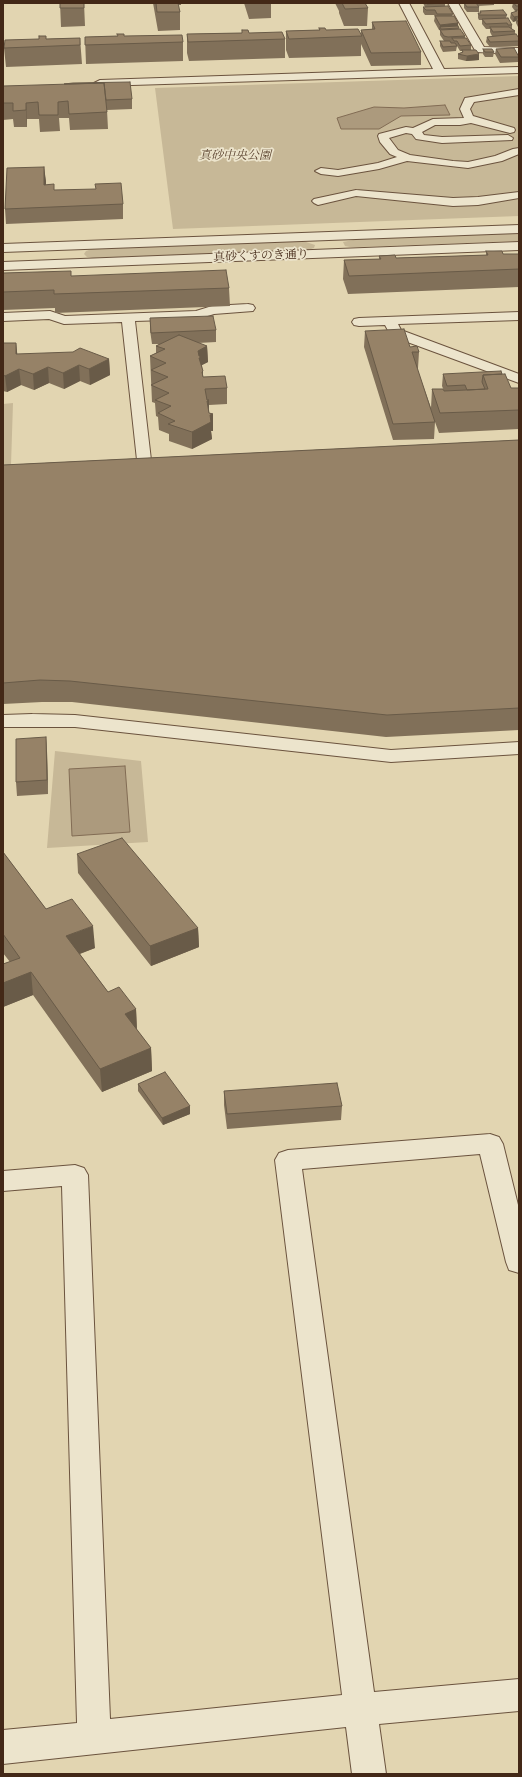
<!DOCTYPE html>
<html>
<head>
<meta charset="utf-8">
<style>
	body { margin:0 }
	#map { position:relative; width:522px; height:1777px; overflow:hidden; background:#e2d5b1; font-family:"EB Garamond",serif }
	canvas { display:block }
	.frame { position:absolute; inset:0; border:4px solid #432817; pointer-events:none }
</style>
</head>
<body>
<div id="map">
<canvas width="522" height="1777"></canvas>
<div class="frame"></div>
</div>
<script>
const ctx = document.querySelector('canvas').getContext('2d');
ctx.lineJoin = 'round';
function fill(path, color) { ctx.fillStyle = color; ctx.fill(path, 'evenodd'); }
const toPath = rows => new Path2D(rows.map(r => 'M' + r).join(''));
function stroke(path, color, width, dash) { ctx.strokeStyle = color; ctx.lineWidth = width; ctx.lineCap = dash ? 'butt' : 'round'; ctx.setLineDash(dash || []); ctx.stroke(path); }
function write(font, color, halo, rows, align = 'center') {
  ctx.font = font + ' "EB Garamond","Noto Serif JP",serif'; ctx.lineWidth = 3.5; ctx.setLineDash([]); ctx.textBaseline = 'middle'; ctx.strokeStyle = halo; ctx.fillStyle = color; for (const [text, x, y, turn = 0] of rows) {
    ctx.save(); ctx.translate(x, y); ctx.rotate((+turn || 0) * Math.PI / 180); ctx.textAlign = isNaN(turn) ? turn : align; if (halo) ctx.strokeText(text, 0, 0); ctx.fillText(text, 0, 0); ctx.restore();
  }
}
const green = toPath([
	[519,76,519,216,173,229,155,88],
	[519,233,519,241,360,247,350,247,345,246,343,242,358,239],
	[303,241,315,245,314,248,308,250,93,258,87,257,84,254,86,251,92,249],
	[13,403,11,465,3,466,3,404],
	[55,751,141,761,148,842,47,848]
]);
const water = toPath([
	[445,105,450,115,401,116,379,129,341,129,337,118,374,107,404,108,445,105],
	[125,766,130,832,72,836,69,769,125,766]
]);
const pedestrian = toPath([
	[519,89,519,95,474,102,470,109,473,116,514,128,515,130,514,132,510,133,471,123,460,125,435,125,422,132,424,135,442,137,508,135,513,138,512,140,442,143,416,139,412,134,406,133,389,138,398,150,410,155,453,161,468,162,495,156,513,149,519,148,519,154,502,161,468,168,407,161,379,169,338,176,321,174,315,171,321,168,338,170,378,163,397,157,390,154,380,142,378,136,379,134,406,127,413,128,433,119,464,118,460,109,465,98,519,89],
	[356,190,453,198,478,197,519,192,519,198,478,205,453,206,356,196,318,205,314,203,312,201,314,199,356,190],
	[248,304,253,305,255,308,253,311,214,314,198,319,135,321,151,460,149,463,144,464,139,463,137,460,122,322,64,324,49,319,3,321,3,313,50,311,65,316,196,311,212,306,248,304],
	[519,312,519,320,398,324,401,330,519,374,519,383,391,336,385,325,359,326,354,325,352,322,354,319,359,318,519,312]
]);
const minor = toPath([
	[448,3,458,3,484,47,519,48,519,54,476,52,448,3],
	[490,1134,499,1137,503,1144,519,1209,519,1273,509,1270,506,1262,480,1154,302,1169,374,1692,519,1679,519,1711,379,1724,386,1774,352,1774,346,1727,3,1764,3,1730,77,1723,62,1186,3,1191,3,1171,75,1165,84,1168,88,1175,110,1719,342,1695,275,1160,279,1153,288,1150,490,1134]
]);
const tertiary = toPath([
	[399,3,409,3,444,69,519,67,519,73,100,86,94,83,100,80,433,69,399,3],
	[519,225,519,233,3,252,3,244,519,225],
	[519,242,519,250,3,270,3,262,519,242],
	[32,714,75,715,391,750,519,742,519,754,391,762,75,727,3,727,3,715,32,714]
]);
const wall = toPath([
	[60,3,84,3,85,26,61,27],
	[153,3,181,3,181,5,178,5,180,12,180,30,158,31],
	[244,3,271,3,271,18,249,19],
	[335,3,365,3,368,8,367,26,344,26,339,13,339,11],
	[423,3,445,3,445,6,453,14,452,16,458,23,458,26,459,29,465,36,465,38,471,45,471,50,479,60,466,61,458,59,458,54,462,52,462,51,460,51,457,46,456,51,443,52,440,46,440,41,444,41,440,35,440,30,439,30,434,21,435,16,434,15,425,15,423,12,423,7,425,7],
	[464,3,494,3,494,5,478,6,479,7,479,12,467,12,464,8],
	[511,3,519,3,519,27,518,27,516,23,516,21,513,22,510,18,511,13,516,12,516,11,515,11,512,7,513,3],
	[480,11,507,15,506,18,512,25,512,29,515,31,515,34,519,38,519,46,490,47,486,42,487,37,492,36,490,32,490,29,486,29,482,24,482,20,479,20,478,18,478,13,480,13],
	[372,22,421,52,421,65,371,66,361,44,361,56,289,58,286,50,286,31,319,30,319,28,326,30,361,35,361,30,372,29],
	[242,30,249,33,285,39,285,58,189,61,187,53,187,34,242,33],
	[124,36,183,42,183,61,86,64,85,37],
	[80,38,82,64,6,67,4,48,46,39],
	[483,49,494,52,493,57,485,57,483,54],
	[496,49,519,57,518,62,500,63,495,54],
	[3,86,132,99,132,109,107,110,108,129,70,130,69,118,59,118,60,131,40,132,39,119,27,119,27,127,14,127,13,119,3,120],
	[44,167,46,185,54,190,123,204,123,219,6,224,5,209],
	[486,251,503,254,519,254,519,287,348,294,343,279,344,260,379,259,379,256,396,258,486,255],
	[3,273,71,276,229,288,230,306,55,313,55,308,3,310],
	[150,318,216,330,216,342,198,343,207,346,208,362,202,365,203,377,227,388,227,404,209,405,209,413,213,414,213,431,211,431,212,439,192,449,169,441,169,434,159,430,158,417,156,416,155,403,152,402,150,356,156,353,156,346,159,344,152,344,150,330],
	[365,331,410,347,419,352,418,368,417,368,431,408,432,389,444,391,442,386,443,374,502,374,511,388,519,388,519,429,439,433,435,422,434,439,393,440,364,347],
	[3,343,16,343,17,354,109,359,110,375,90,385,80,381,64,389,49,383,34,390,21,385,7,392,3,391],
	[519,440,519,730,386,737,72,702,42,702,3,704,3,465],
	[46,737,47,751,48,794,17,796,16,782],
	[3,852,46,909,95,948,80,954,108,992,136,1009,137,1030,151,1048,152,1071,102,1092,33,995,3,1007,3,964,10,962,3,953],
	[77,854,198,928,199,947,151,966,78,873],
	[138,1084,190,1106,190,1114,163,1125,138,1091],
	[224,1091,342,1106,341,1120,227,1129,224,1105]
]);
const shadedWall = toPath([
	[516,16,516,21,513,22,514,17],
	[458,23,458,28,440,27,440,30,439,30,440,25],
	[479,54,479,60,466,61,467,56],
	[26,103,27,119,27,127,26,110],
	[44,167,46,181,46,199,44,185],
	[16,343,21,385,7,392,5,376,16,354],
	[207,346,208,362,202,365,202,371,203,371,203,387,198,351],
	[109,359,110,375,90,385,89,369],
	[79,365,80,381,64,389,63,373],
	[48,367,49,383,34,390,33,374],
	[209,400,209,417,207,401],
	[213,414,213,431,211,431,212,439,192,449,192,432,210,415],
	[46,737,47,751,48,794,47,780],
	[93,926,95,948,68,958,66,936],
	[198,928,199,947,151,966,150,946],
	[31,972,33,995,3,1007,3,983],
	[136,1009,137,1032,125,1014],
	[151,1048,152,1071,102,1092,100,1069],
	[190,1106,190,1114,163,1125,162,1118]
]);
const building = toPath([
	[60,3,84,3,84,8,60,8,60,3],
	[156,3,178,3,180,12,157,12,156,3],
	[342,3,365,3,368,8,345,9,342,3],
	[427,3,445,3,427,4,427,3],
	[464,3,476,3,479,7,467,7,464,3],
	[514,3,519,3,519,6,516,6,514,3],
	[448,6,453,14,437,14,435,10,426,10,423,7,448,6],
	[503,10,507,15,479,15,478,13,481,13,480,11,503,10],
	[516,10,519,10,519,16,514,17,511,13,517,11,516,10],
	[435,16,454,16,458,23,440,25,435,16],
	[508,18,512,25,508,25,507,23,486,24,482,19,508,18],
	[516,18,519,18,519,22,518,22,516,18],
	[406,21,421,52,371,53,361,30,375,29,372,22,406,21],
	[458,26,459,28,441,29,440,27,458,26],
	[490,27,509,27,515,31,493,32,490,27],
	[319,28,325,28,326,30,358,29,362,36,289,39,286,31,320,30,319,28],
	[460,29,465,36,448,37,444,36,440,30,460,29],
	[242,30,248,30,249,33,282,32,285,39,188,42,187,34,242,33,242,30],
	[117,34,124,34,124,36,182,35,183,42,85,45,85,37,118,36,117,34],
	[516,34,519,38,519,41,490,42,487,37,516,34],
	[39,36,46,36,46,39,80,38,80,45,4,48,5,40,39,39,39,36],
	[452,38,466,38,471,45,460,46,457,41,454,41,452,38],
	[440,41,450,41,451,43,455,43,457,46,443,47,440,41],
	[514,48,519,57,501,57,496,49,514,48],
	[483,49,492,49,494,52,485,52,483,49],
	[462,50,476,50,479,54,467,56,458,54,463,52,462,50],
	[130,82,132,99,106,100,104,83,64,84,73,83,130,82],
	[104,83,107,112,69,114,68,101,58,102,58,115,39,115,38,102,26,103,26,110,13,111,13,103,3,103,3,86,104,83],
	[44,167,44,185,54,184,54,190,96,189,95,184,121,183,123,204,5,209,7,168,44,167],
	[486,251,502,251,503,254,519,254,519,269,349,276,344,260,381,259,379,256,395,255,396,258,488,255,486,251],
	[226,270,229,288,54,294,54,290,3,292,3,273,71,271,71,276,226,270],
	[213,316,216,330,151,333,150,318,213,316],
	[404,329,410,347,417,346,419,352,412,352,435,422,393,424,365,331,404,329],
	[179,335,207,346,198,351,199,356,202,357,199,358,203,371,202,372,203,377,225,376,227,388,205,389,207,400,209,400,207,401,209,413,213,414,210,415,211,422,192,432,168,424,175,421,158,413,171,406,155,400,169,393,151,385,168,377,151,370,166,363,150,356,165,349,156,346,179,335],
	[3,343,16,343,16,354,73,352,80,348,109,359,89,369,79,365,63,373,48,367,33,374,19,369,5,376,3,375,3,343],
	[501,371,502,374,483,375,482,382,485,389,467,390,465,385,447,386,443,374,501,371],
	[505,374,511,388,519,388,519,410,440,413,432,389,443,389,444,391,488,389,483,375,505,374],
	[519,440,519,708,387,715,70,681,40,680,3,683,3,465,519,440],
	[46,737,47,780,16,782,16,739,46,737],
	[122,838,198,928,150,946,77,854,122,838],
	[3,852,46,909,72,899,93,926,66,936,108,992,119,987,136,1009,125,1014,151,1048,100,1069,31,972,3,983,3,964,20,958,3,934,3,852],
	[165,1072,190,1106,162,1118,138,1084,165,1072],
	[337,1083,342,1106,227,1114,224,1091,337,1083]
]);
const farParknames = [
	["真砂中央公園",235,156]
];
const farStreetnames = [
	["真砂くすのき通り",261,256,-2]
];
fill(green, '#c7b897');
fill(water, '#ac9a7d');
stroke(water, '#826c54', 1);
stroke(pedestrian, '#6b533e', 2);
stroke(minor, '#6b533e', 2);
stroke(tertiary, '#6b533e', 2);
fill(pedestrian, '#ece4cc');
fill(minor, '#ece4cc');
fill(tertiary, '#ece4cc');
fill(wall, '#817059');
fill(shadedWall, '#695b48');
fill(building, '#968267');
stroke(building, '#695b48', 1);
write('italic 12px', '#5d4531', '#ece4cc', farParknames);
write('12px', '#432817', '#ece4cc', farStreetnames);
</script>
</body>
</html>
